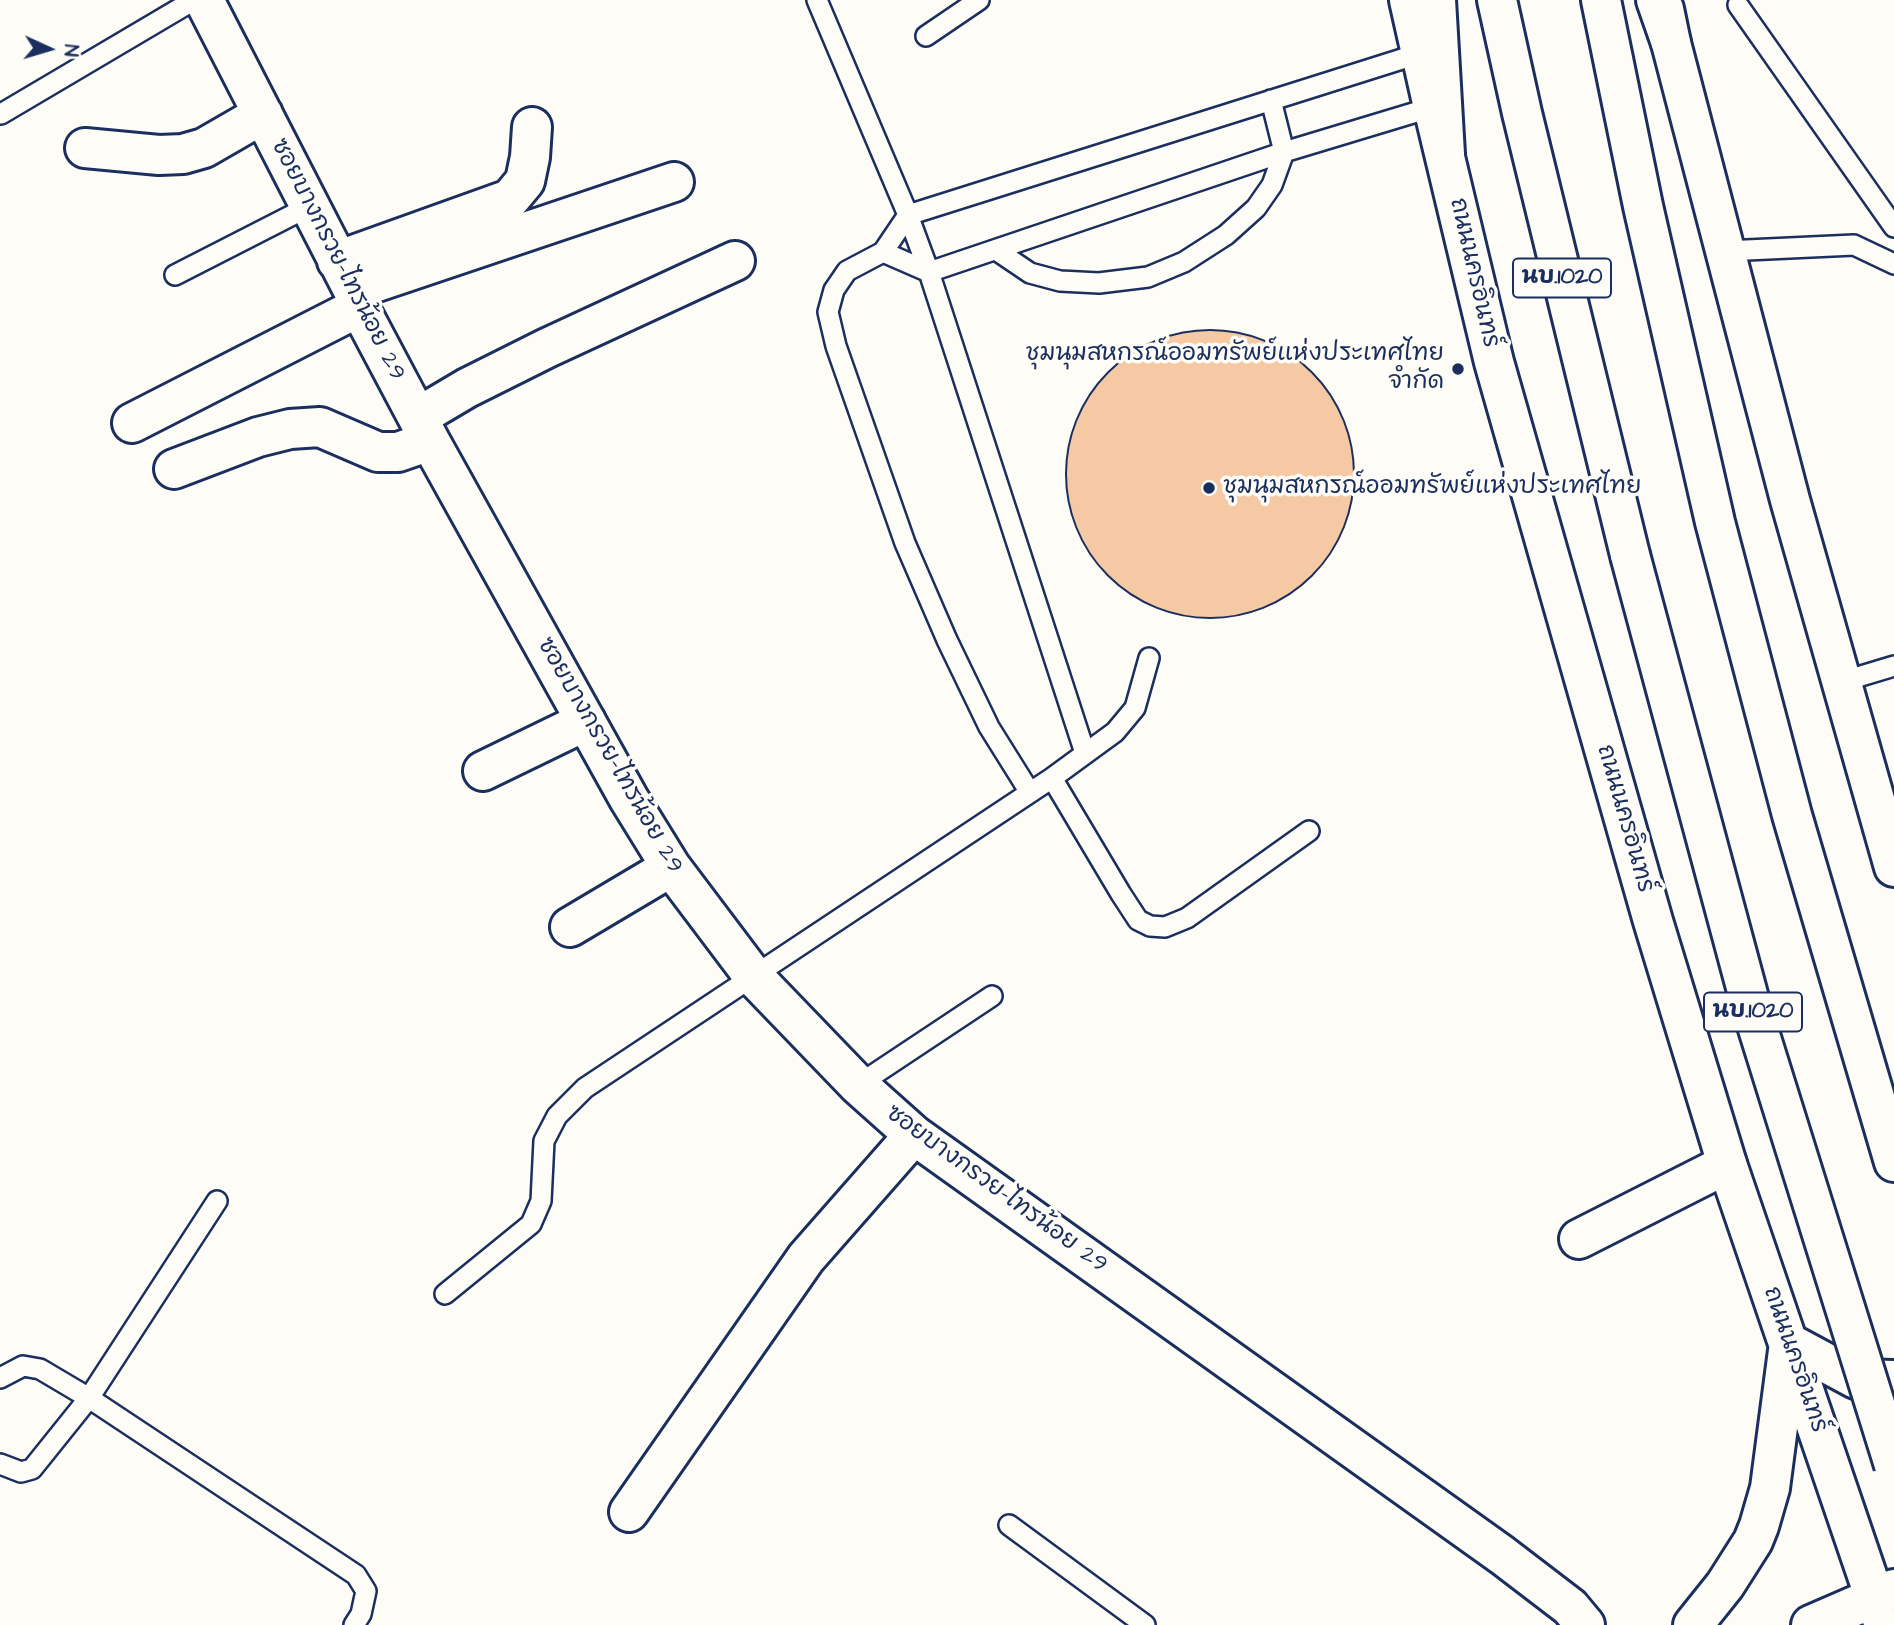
<!DOCTYPE html>
<html>
<head>
<meta charset="utf-8">
<style>
	body { margin:0 }
	#map { position:relative; width:1894px; height:1625px; overflow:hidden; background:#fdfcf7; font-family:"Architects Daughter",sans-serif }
	canvas { display:block }
	.north { position:absolute; left:14px; top:14px; width:70px; height:70px; -webkit-text-stroke:5px #fdfcf7; paint-order:stroke; rotate:94deg; font-size:19px; font-weight:700; line-height:28px; text-align:center; color:#1b2f5e }
	.north::after { content:''; display:block; margin:auto; width:24px; height:32px; background:#1b2f5e; clip-path:polygon(50% 0,100% 100%,50% 72%,0 100%) }
</style>
</head>
<body>
<div id="map">
<canvas width="1894" height="1625"></canvas>
<div class="north">N</div>
</div>
<script>
const ctx = document.querySelector('canvas').getContext('2d');
ctx.lineJoin = 'round';
function fill(path, color) { ctx.fillStyle = color; ctx.fill(path, 'evenodd'); }
const toPath = rows => new Path2D(rows.map(r => 'M' + r).join(''));
function stroke(path, color, width, dash) { ctx.strokeStyle = color; ctx.lineWidth = width; ctx.lineCap = dash ? 'butt' : 'round'; ctx.setLineDash(dash || []); ctx.stroke(path); }
function write(font, color, halo, rows, align = 'center') {
  ctx.font = font + ' "Architects Daughter","Playpen Sans Thai",sans-serif'; ctx.lineWidth = 7; ctx.setLineDash([]); ctx.textBaseline = 'middle'; ctx.strokeStyle = halo; ctx.fillStyle = color; for (const [text, x, y, turn = 0] of rows) {
    ctx.save(); ctx.translate(x, y); ctx.rotate((+turn || 0) * Math.PI / 180); ctx.textAlign = isNaN(turn) ? turn : align; if (halo) ctx.strokeText(text, 0, 0); ctx.fillText(text, 0, 0); ctx.restore();
  }
}
const building = toPath([
	'1066 474a144 144 0 1 1 288 0a144 144 0 1 1-288 0Z'
]);
const lane = toPath([
	[817,0,908,215,929,272,1085,753],
	[1738,5,1894,227],
	[926,36,979,0],
	[1,114,194,0],
	[996,250,1030,273,1060,281,1099,283,1148,277,1184,262,1226,235,1256,208,1272,185,1284,152,1271,100],
	[1725,251,1854,245,1894,264],
	[883,252,929,272,1284,152,1433,107],
	[175,275,310,206],
	[1841,682,1894,666],
	[1052,778,1121,894,1138,920,1150,926,1165,927,1187,918,1309,831],
	[1029,791,989,727,947,640,905,543,836,346,828,312,834,290,847,271,883,252,908,215,1421,53],
	[858,1085,992,996],
	[445,1294,531,1224,541,1201,544,1141,557,1116,585,1088,1052,778,1115,732,1135,708,1149,658],
	[0,1378,23,1366,40,1369,89,1398,356,1575,366,1591,361,1614,354,1625],
	[0,1464,21,1472,32,1469,89,1398,217,1201],
	[1009,1525,1145,1625]
]);
const street = toPath([
	[204,0,353,290,359,307,430,441,629,799,671,867,754,977,858,1085,914,1135,1502,1555,1570,1607,1585,1625],
	[85,148,159,155,183,154,204,148,263,114],
	[337,261,510,199,525,181,530,157,532,127],
	[353,290,674,182],
	[418,417,467,388,547,348,735,261],
	[132,423,359,307],
	[174,469,258,437,290,429,320,427,378,452,398,452,430,441],
	[483,771,586,721],
	[570,927,671,867],
	[1579,1239,1727,1164],
	[629,1512,806,1258,914,1135]
]);
const secondary = toPath([
	[1409,0,1433,107,1494,362,1653,921,1727,1164,1884,1625],
	[1664,9,1671,43,1790,500,1894,867],
	[1693,1625,1725,1585,1753,1541,1759,1526,1770,1488,1789,1343,1856,1379,1894,1380],
	[1811,1625,1894,1589]
]);
const primary = toPath([
	[1436,0,1445,154],
	[1497,0,1522,113,1630,555],
	[1601,0,1643,206,1715,522,1792,815,1894,1162],
	[1656,0,1671,43]
]);
const primaryBridge = toPath([
	[1630,555,1751,1006,1894,1465]
]);
const markers = [
	[1458,369,7,"#1b2f5e"],
	[1209,488,7,"#1b2f5e"]
];
const shields = [
	[1562,278,98],
	[1753,1012,98]
];
const shieldNames = [
	["นบ.1020",1562,278],
	["นบ.1020",1753,1012]
];
const streetNames = [
	["ซอยบางกรวย-ไทรน้อย 29",337,260,63],
	["ถนนนครอินทร์",1473,273,77],
	["ซอยบางกรวย-ไทรน้อย 29",609,756,60],
	["ถนนนครอินทร์",1624,819,74],
	["ซอยบางกรวย-ไทรน้อย 29",996,1190,36],
	["ถนนนครอินทร์",1794,1360,71]
];
const poiNames = [
	["ชุมนุมสหกรณ์ออมทรัพย์แห่งประเทศไทย",1444,355],
	["จำกัด",1444,383],
	["ชุมนุมสหกรณ์ออมทรัพย์แห่งประเทศไทย",1223,488,"left"]
];
fill(building, '#f5c9a4');
stroke(building, '#1b2f5e', 2);
stroke(lane, '#1b2f5e', 24);
stroke(street, '#1b2f5e', 44);
stroke(secondary, '#1b2f5e', 44);
stroke(primary, '#1b2f5e', 44);
stroke(lane, '#fdfcf7', 19);
stroke(street, '#fdfcf7', 38);
stroke(secondary, '#fdfcf7', 38);
stroke(primary, '#fdfcf7', 38);
stroke(primaryBridge, '#1b2f5e', 44, []);
stroke(primaryBridge, '#fdfcf7', 38);
for (const [x, y, r, color] of markers) { const dot = new Path2D(); dot.arc(x, y, r, 0, 2 * Math.PI); ctx.fillStyle = color; ctx.fill(dot); stroke(dot, '#fdfcf7', 2.5); }
for (const [x, y, w] of shields) { const box = new Path2D(); box.roundRect(x - w / 2, y - 19.5, w, 39, 5); ctx.fillStyle = '#fdfcf7'; ctx.fill(box); stroke(box, '#1b2f5e', 2); }
write('bold 23px', '#1b2f5e', null, shieldNames);
write('24px', '#1b2f5e', '#fdfcf7', streetNames);
write('24px', '#1b2f5e', '#fdfcf7', poiNames, 'right');
</script>
</body>
</html>
